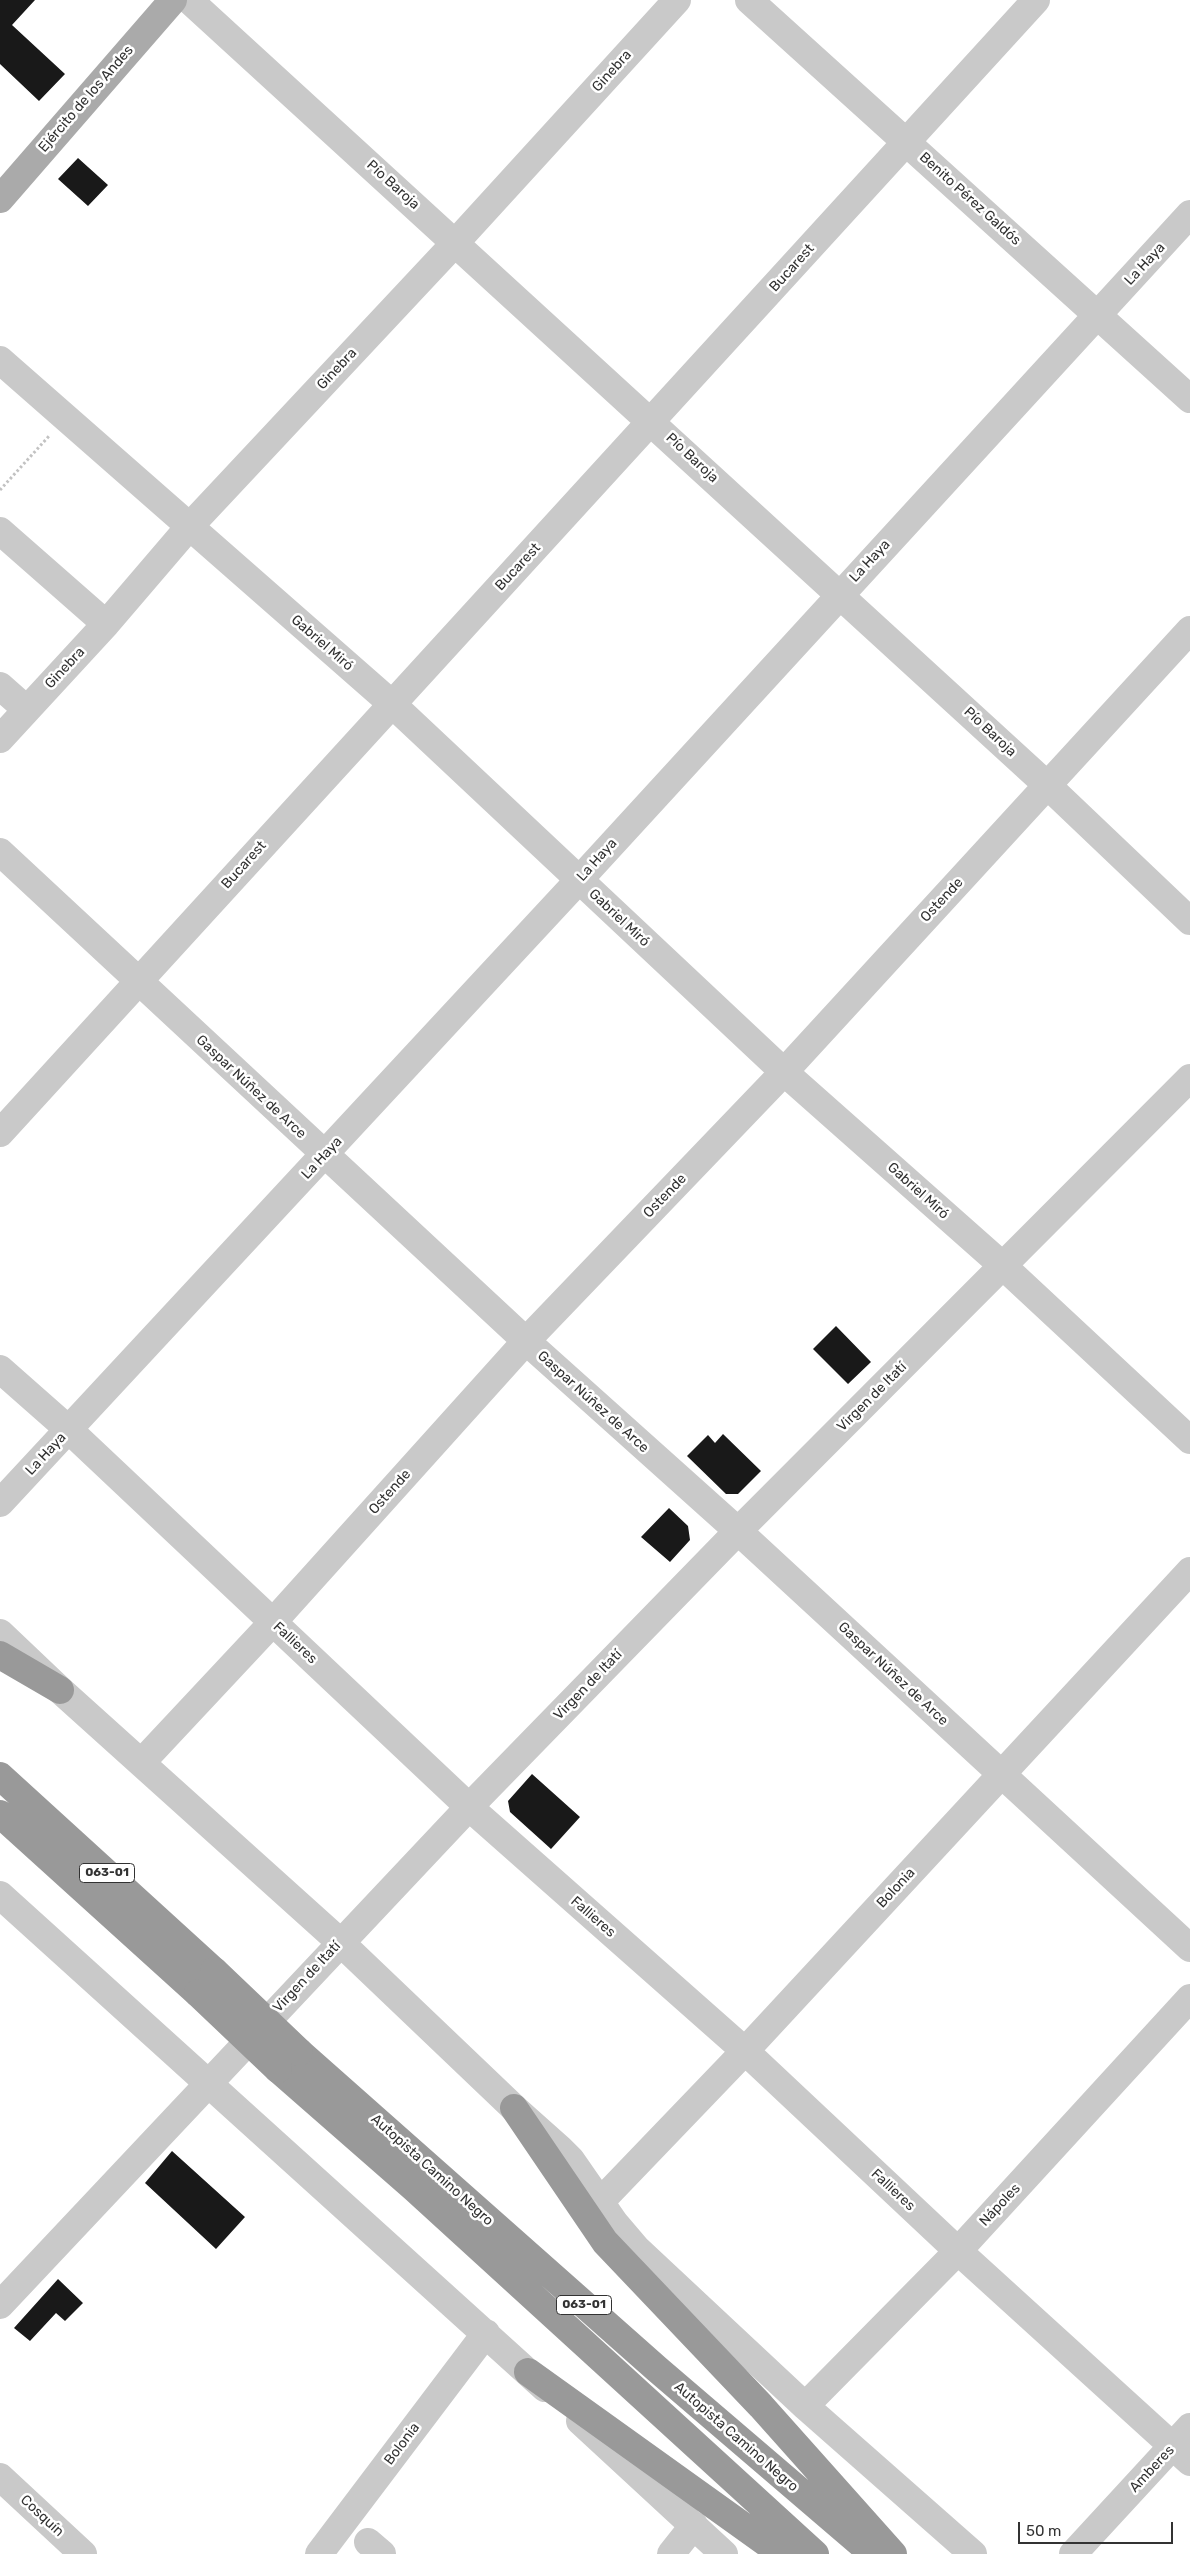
<!DOCTYPE html>
<html>
<head>
<meta charset="utf-8">
<style>
	body { margin:0 }
	#map { position:relative; width:1190px; height:2554px; overflow:hidden; background:#fff; font-family:Rubik,sans-serif }
	canvas { display:block }
	.scale { position:absolute; left:1018px; top:2522px; width:155px; height:22px; box-sizing:border-box; border:2px solid #323232; border-top:0; padding-left:6px; font-size:15px; line-height:18px; white-space:nowrap; color:#323232; -webkit-text-stroke:4px #fff; paint-order:stroke }
</style>
</head>
<body>
<div id="map">
<canvas width="1190" height="2554"></canvas>
<div class="scale">50 m</div>
</div>
<script>
const ctx = document.querySelector('canvas').getContext('2d');
ctx.lineJoin = 'round';
function fill(path, color) { ctx.fillStyle = color; ctx.fill(path, 'evenodd'); }
const toPath = rows => new Path2D(rows.map(r => 'M' + r).join(''));
function stroke(path, color, width, dash) { ctx.strokeStyle = color; ctx.lineWidth = width; ctx.lineCap = dash ? 'butt' : 'round'; ctx.setLineDash(dash || []); ctx.stroke(path); }
function write(font, color, halo, rows, align = 'center') {
  ctx.font = font + ' Rubik,sans-serif'; ctx.lineWidth = 5; ctx.setLineDash([]); ctx.textBaseline = 'middle'; ctx.strokeStyle = halo; ctx.fillStyle = color; for (const [text, x, y, turn = 0] of rows) {
    ctx.save(); ctx.translate(x, y); ctx.rotate((+turn || 0) * Math.PI / 180); ctx.textAlign = isNaN(turn) ? turn : align; if (halo) ctx.strokeText(text, 0, 0); ctx.fillText(text, 0, 0); ctx.restore();
  }
}
const building = toPath([
	[0,0,35,0,12,25,65,74,39,101,0,64],
	[78,158,108,185,88,206,58,179],
	[836,1326,871,1362,848,1384,813,1349],
	[723,1434,761,1471,738,1494,726,1494,687,1456,708,1435,715,1443],
	[669,1508,688,1526,690,1540,670,1562,641,1537],
	[532,1774,580,1817,551,1849,510,1812,508,1801],
	[172,2151,245,2217,216,2249,145,2183],
	[58,2279,83,2303,65,2321,56,2313,30,2341,14,2328]
]);
const path = toPath([
	[0,490,50,435]
]);
const minor = toPath([
	[189,0,1047,785,1190,921],
	[749,0,1190,399],
	[0,360,392,704,784,1072,1003,1266,1190,1440],
	[0,531,106,624],
	[0,686,26,709],
	[0,739,106,624,189,527,456,242,677,0],
	[0,852,526,1341,738,1531,1190,1948],
	[0,1133,1036,0],
	[0,1369,68,1429,469,1807,745,2051,958,2251,1190,2462],
	[0,1503,579,880,1190,214],
	[0,1633,60,1690,340,1942,514,2108,560,2149,571,2160,614,2222,637,2249,805,2406,973,2554],
	[141,1763,273,1622,526,1341,784,1072,1190,630],
	[0,1895,545,2388],
	[600,2202,745,2051,1190,1571],
	[0,2305,469,1807,738,1531,1190,1078],
	[805,2406,958,2251,1190,1998],
	[580,2421,724,2554],
	[0,2477,83,2554],
	[368,2542,382,2554],
	[319,2554,486,2333],
	[671,2554,694,2525],
	[1073,2554,1190,2427]
]);
const major = toPath([
	[0,199,173,0]
]);
const highway = toPath([
	[0,1655,60,1690],
	[0,1776,214,1971],
	[0,1814,198,1993],
	[299,2052,657,2369,873,2554],
	[278,2069,414,2188,815,2554],
	[514,2108,605,2242,761,2406,893,2554],
	[528,2372,782,2554]
]);
const highwayBridge = toPath([
	[214,1971,299,2052],
	[198,1993,278,2069]
]);
const shields = [
	[107,1873,55],
	[584,2305,55]
];
const shieldNames = [
	["063-01",107,1873],
	["063-01",584,2305]
];
const streetNames = [
	["Ginebra",612,71,-48],
	["Ejército de los Andes",86,99,-49],
	["Pío Baroja",393,185,42],
	["Benito Pérez Galdós",970,199,42],
	["La Haya",1145,264,-47],
	["Bucarest",792,268,-48],
	["Ginebra",337,369,-47],
	["Pío Baroja",692,458,43],
	["La Haya",870,561,-47],
	["Bucarest",518,567,-47],
	["Gabriel Miró",322,643,41],
	["Ginebra",65,668,-47],
	["Pío Baroja",990,732,43],
	["La Haya",597,860,-48],
	["Bucarest",244,865,-48],
	["Ostende",942,900,-47],
	["Gabriel Miró",619,918,43],
	["Gaspar Núñez de Arce",251,1087,43],
	["La Haya",322,1158,-47],
	["Gabriel Miró",918,1191,42],
	["Ostende",665,1196,-46],
	["Virgen de Itatí",872,1397,-45],
	["Gaspar Núñez de Arce",593,1402,42],
	["La Haya",46,1454,-47],
	["Ostende",390,1492,-48],
	["Fallieres",295,1643,43],
	["Gaspar Núñez de Arce",893,1674,43],
	["Virgen de Itatí",588,1685,-46],
	["Bolonia",896,1888,-47],
	["Fallieres",593,1917,41],
	["Virgen de Itatí",307,1977,-47],
	["Autopista Camino Negro",432,2170,42],
	["Fallieres",893,2190,43],
	["Nápoles",1000,2205,-47],
	["Autopista Camino Negro",736,2437,41],
	["Bolonia",402,2444,-53],
	["Amberes",1152,2469,-47],
	["Cosquín",42,2516,43]
];
fill(building, '#191919');
stroke(path, '#c2c2c2', 3, [2.5, 2.5]);
stroke(minor, '#c9c9c9', 28);
stroke(major, '#aaa', 28);
stroke(highway, '#999', 28);
stroke(highwayBridge, '#999', 28);
for (const [x, y, w] of shields) { const box = new Path2D(); box.roundRect(x - w / 2, y - 9.5, w, 19, 4); ctx.fillStyle = '#fff'; ctx.fill(box); stroke(box, '#323232', 1); }
write('bold 12px', '#323232', null, shieldNames);
write('14px', '#323232', '#fff', streetNames);
</script>
</body>
</html>
